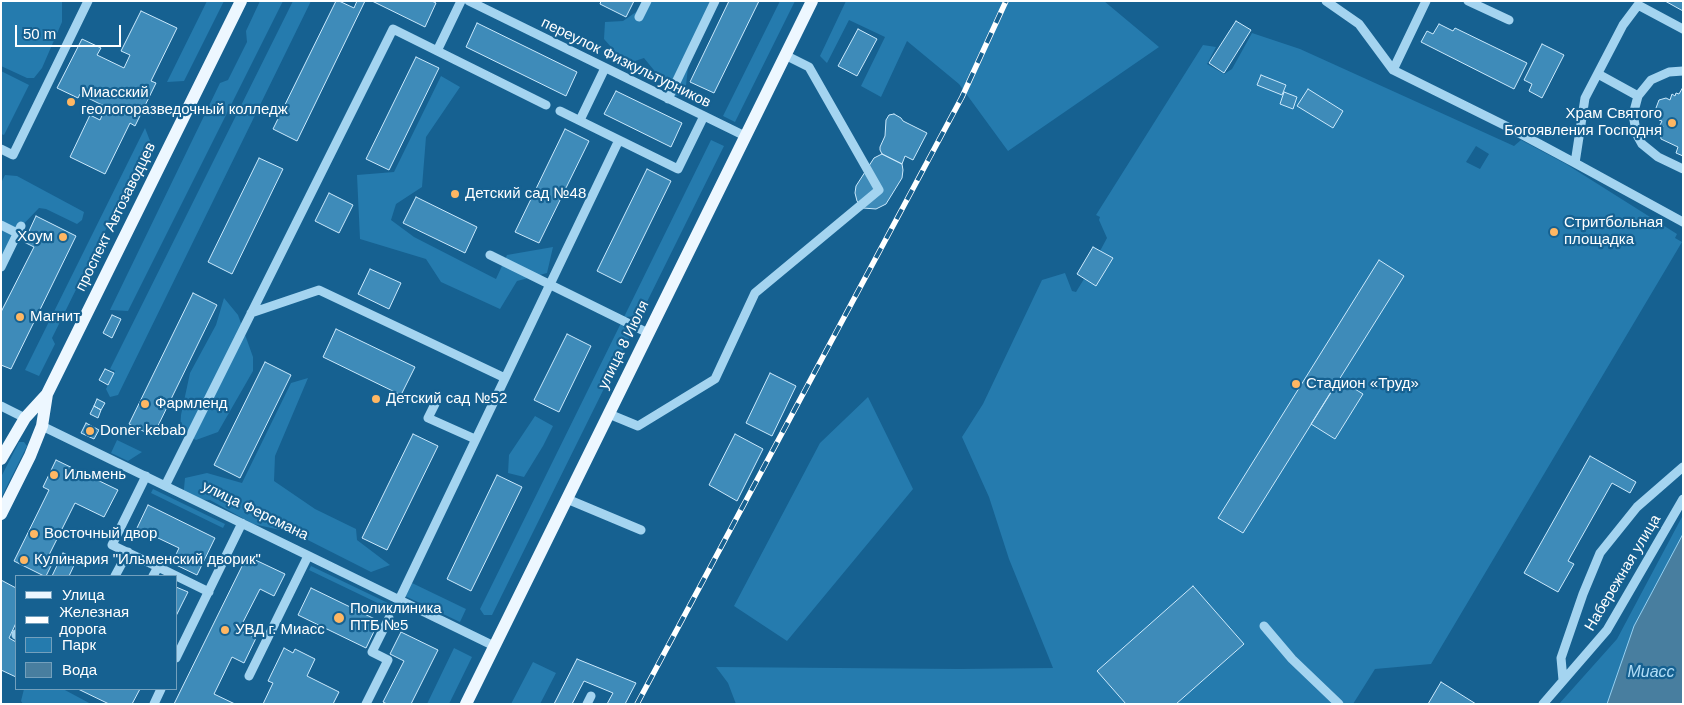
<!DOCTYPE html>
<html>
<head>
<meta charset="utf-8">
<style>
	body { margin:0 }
	#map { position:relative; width:1684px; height:705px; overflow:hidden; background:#166191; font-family:Arial,sans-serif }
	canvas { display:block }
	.frame { position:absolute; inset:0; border:2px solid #fff; pointer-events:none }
	.legend { position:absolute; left:15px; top:575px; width:162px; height:115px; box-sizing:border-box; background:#166191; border:1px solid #73a0bd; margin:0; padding:6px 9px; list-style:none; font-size:15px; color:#fff }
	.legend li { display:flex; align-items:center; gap:10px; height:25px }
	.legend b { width:25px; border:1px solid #73a0bd }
	.scale { position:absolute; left:15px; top:25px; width:106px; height:22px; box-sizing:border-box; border:2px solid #fff; border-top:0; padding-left:6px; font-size:15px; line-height:18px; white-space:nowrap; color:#fff; -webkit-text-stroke:4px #166191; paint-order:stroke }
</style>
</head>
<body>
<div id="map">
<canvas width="1684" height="705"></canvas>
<div class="frame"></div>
<ul class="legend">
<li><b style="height:6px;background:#edf7ff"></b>Улица</li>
<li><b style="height:6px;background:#fff"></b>Железная дорога</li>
<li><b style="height:14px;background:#257bae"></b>Парк</li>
<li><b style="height:14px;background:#487e9f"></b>Вода</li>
</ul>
<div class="scale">50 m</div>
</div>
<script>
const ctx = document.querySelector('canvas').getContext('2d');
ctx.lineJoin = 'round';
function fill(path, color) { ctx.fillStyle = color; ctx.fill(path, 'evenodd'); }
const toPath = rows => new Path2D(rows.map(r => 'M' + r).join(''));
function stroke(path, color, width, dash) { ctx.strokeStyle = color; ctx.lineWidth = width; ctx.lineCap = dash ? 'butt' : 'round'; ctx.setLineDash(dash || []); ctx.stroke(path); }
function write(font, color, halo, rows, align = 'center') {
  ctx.font = font + ' Arial,sans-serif'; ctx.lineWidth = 4.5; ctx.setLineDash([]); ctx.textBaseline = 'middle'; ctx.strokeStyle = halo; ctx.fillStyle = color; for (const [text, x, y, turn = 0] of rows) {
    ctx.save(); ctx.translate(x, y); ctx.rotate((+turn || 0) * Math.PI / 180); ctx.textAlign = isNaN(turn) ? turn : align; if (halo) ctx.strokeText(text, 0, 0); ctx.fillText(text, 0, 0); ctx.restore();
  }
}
const green = toPath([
	[1,1,62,1,62,22,42,68,34,78,27,78,1,66],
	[207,1,224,1,184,81,167,82],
	[260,1,283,1,128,311,110,310,220,83,228,80,247,42,246,31],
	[293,1,311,1,118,395,110,397,106,389,115,371,110,369],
	[642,1,712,1,690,48,685,95,675,96,644,58,626,64,604,39,605,22,623,21,636,12],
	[780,1,795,1,735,122,723,116],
	[846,1,1104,1,1159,47,1008,151,959,84,907,41,881,97,861,86,885,37,849,20,827,63,820,56],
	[1252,33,1300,49,1514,146,1521,140,1566,164,1677,234,1675,238,1682,242,1431,664,1375,669,1353,704,736,704,728,683,716,667,960,669,1053,668,1009,559,989,497,962,437,983,404,1042,280,1065,273,1072,291,1076,292,1084,279,1077,274,1093,247,1100,251,1107,238,1099,220,1100,217,1096,215,1203,45,1216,47,1207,64,1224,74,1232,69],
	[1476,146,1489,154,1480,169,1466,162],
	[1,71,29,85,4,135,1,134],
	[441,76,460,87,426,137,422,187,396,204,391,220,414,237,496,279,507,255,553,247,547,273,517,281,500,309,441,282,426,259,360,239,357,175,394,172],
	[145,128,152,146,116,222,107,227,52,338,55,344,39,376,25,370],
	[711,140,724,146,640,316,624,317],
	[5,175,17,176,84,212,82,220,77,224,46,209,39,208,15,233,1,259,1,183],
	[224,298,238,315,253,357,253,371,218,432,196,440,180,431,181,415,190,373,216,325],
	[621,323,630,336,492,615,484,615,480,609],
	[308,378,275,456,274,481,315,509,356,529,357,540,390,565,371,572,294,533,253,524,210,500,183,499,185,478,207,473,242,483,291,383],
	[868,397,913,489,787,641,734,606,820,443],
	[535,416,553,426,543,446,524,477,508,473,509,455],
	[117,440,142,452,128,461,111,453],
	[19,442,24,442,27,446,1,498,1,477],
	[153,489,225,524,223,528,151,493],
	[1683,515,1683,534,1634,626,1607,704,1559,704,1617,639],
	[311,566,390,604,388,608,309,570],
	[412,583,466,609,460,622,405,596],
	[454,648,472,657,449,704,427,704],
	[533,662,556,673,540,704,511,704],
	[24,689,41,690,42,689,63,689,91,704,23,704,21,701]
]);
const water = toPath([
	[1683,534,1683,704,1607,704,1634,626,1683,534]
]);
const building = toPath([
	[336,1,339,1,354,8,357,1,365,1,297,141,273,129,336,1],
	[372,1,432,1,436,3,425,27,372,1],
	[601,1,634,1,626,17,600,4,601,1],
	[729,1,759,1,714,93,690,82,729,1],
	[1665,1,1683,1,1683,11,1665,1],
	[141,11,177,28,151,81,156,83,135,126,130,123,105,174,70,157,90,115,100,120,106,107,80,94,78,98,57,88,82,39,101,48,97,55,124,68,130,55,121,51,141,11],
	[1236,21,1251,30,1224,73,1209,63,1236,21],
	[477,23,577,72,566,96,466,47,477,23],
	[1439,24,1453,31,1455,28,1527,63,1514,89,1421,42,1427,31,1433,34,1439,24],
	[858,29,877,39,857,76,838,66,858,29],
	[1542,44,1564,55,1542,98,1529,91,1532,84,1524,80,1542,44],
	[416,57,439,68,389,170,366,159,416,57],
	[1261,75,1286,85,1282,95,1257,85,1261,75],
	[1683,87,1683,156,1676,153,1678,147,1661,139,1660,133,1663,126,1660,125,1662,121,1659,120,1661,116,1658,114,1656,108,1659,100,1666,98,1670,100,1672,94,1675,96,1676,93,1679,94,1683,87],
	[1308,89,1343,111,1333,128,1297,106,1308,89],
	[616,91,682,123,671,147,604,114,616,91],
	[1284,92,1297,97,1293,109,1280,104,1284,92],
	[894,114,901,118,903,121,927,133,913,160,905,156,902,164,882,154,880,150,880,147,885,136,886,120,889,115,894,114],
	[565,129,589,141,539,243,515,232,565,129],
	[882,154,902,164,903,170,902,178,886,204,876,209,863,208,857,201,855,193,856,186,874,158,882,154],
	[259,158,283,169,232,274,208,262,259,158],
	[647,169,671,181,621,283,597,271,647,169],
	[329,193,353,205,339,233,315,221,329,193],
	[416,197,477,227,465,253,403,223,416,197],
	[36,216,76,236,11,369,1,365,1,312,34,247,24,242,36,216],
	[1093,247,1113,258,1096,286,1077,274,1093,247],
	[1379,260,1404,276,1243,533,1218,518,1379,260],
	[370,269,401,283,389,309,358,294,370,269],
	[193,293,217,305,153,436,129,424,193,293],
	[112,315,121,319,112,338,103,333,112,315],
	[336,329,415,367,401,395,323,357,336,329],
	[567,334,591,346,559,412,534,400,567,334],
	[265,362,291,375,240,478,214,465,265,362],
	[105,369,114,373,108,385,99,380,105,369],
	[770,373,796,386,772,436,746,423,770,373],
	[1339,379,1363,394,1335,439,1311,424,1339,379],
	[97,399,105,403,101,410,94,406,97,399],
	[94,406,101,410,98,418,90,414,94,406],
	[86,423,99,430,94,439,81,433,86,423],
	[413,434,438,446,387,550,362,538,413,434],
	[735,434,763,449,737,501,709,485,735,434],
	[1590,456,1636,482,1630,493,1612,483,1568,561,1574,564,1558,592,1524,573,1590,456],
	[56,460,118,490,104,517,75,503,48,557,54,560,46,576,44,576,14,561,49,490,43,487,56,460],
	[497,475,522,487,471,591,447,579,497,475],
	[148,505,215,538,197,575,172,563,179,548,137,528,148,505],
	[63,553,77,559,69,576,52,576,63,553],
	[247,556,285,574,274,596,260,589,239,630,256,638,244,663,232,657,214,694,235,704,174,704,247,556],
	[1,580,16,588,16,623,9,638,16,642,16,677,1,670,1,580],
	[1193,586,1244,644,1176,704,1126,704,1097,671,1193,586],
	[176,587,188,592,176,616,176,587],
	[311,588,379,621,366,648,298,615,311,588],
	[401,632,438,650,411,704,387,704,383,702,404,661,390,654,401,632],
	[284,648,293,653,295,649,315,659,307,676,339,692,333,704,263,704,273,683,268,681,284,648],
	[577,659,636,683,625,704,607,704,613,693,584,681,572,704,554,704,577,659],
	[1441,682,1476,704,1428,704,1441,682],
	[78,689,140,689,132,704,109,704,78,689]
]);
const minor = toPath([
	[469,1,745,136],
	[1326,1,1359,24,1393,70],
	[1426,1,1393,70,1506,126,1575,163],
	[1468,1,1509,20],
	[639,17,647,1],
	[1683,29,1638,5,1623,25,1585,98,1575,163,1683,222],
	[437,51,461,1],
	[1683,71,1669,72,1651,80,1638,96,1633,115,1637,135,1642,144,1658,157,1683,169],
	[1598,74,1638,96],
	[668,99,715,1],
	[560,111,678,169,704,116],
	[580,120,605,68],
	[1,149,13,155,88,1],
	[1,225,17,233],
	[490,255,648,333],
	[1,267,21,226],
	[251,313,319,290,505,378],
	[435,404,428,418,475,439],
	[1,406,25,418],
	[609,414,638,426,715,379,755,293,879,190,809,67,785,55],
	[42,426,494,646],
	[146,476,112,545,158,567,153,576],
	[165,486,393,29,546,105],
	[567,499,641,530],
	[158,567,209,592],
	[115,576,128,552],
	[399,600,619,140],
	[1264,626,1292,659,1339,704],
	[16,634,16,635],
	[176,658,242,523],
	[249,676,308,556],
	[1563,680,1561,658,1583,594,1600,553,1637,507,1683,467],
	[154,704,161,689],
	[366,704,388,660,372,652,389,618],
	[587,704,591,696],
	[1543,704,1607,630,1683,499]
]);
const major = toPath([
	[1,459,25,418,47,394,241,1],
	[1,514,30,456,42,426,47,394],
	[466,704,812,1]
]);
const rail = toPath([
	[637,704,962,97,1006,1]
]);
const markers = [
	[71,102,5,"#ffb763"],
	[1672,123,5,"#ffb763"],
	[455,194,5,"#ffb763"],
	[1554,232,5,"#ffb763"],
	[63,237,5,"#ffb763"],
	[20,317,5,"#ffb763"],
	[1296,384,5,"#ffb763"],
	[376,399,5,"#ffb763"],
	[145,404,5,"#ffb763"],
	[90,431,5,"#ffb763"],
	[54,475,5,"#ffb763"],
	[34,534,5,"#ffb763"],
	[24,560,5,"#ffb763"],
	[339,618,6,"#ffb763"],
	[225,630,5,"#ffb763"]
];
const streetNames = [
	["переулок Физкультурников",626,63,26],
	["проспект Автозаводцев",116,217,-64],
	["улица 8 Июля",624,345,-64],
	["улица Ферсмана",255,511,26],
	["Набережная улица",1623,573,-59]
];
const poiNames = [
	["Миасский",81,93],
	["геологоразведочный колледж",81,110],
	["Храм Святого",1662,114,"right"],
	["Богоявления Господня",1662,131,"right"],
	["Детский сад №48",465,194],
	["Стритбольная",1564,223],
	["площадка",1564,240],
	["Хоум",53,237,"right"],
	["Магнит",30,317],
	["Стадион «Труд»",1306,384],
	["Детский сад №52",386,399],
	["Фармленд",155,404],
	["Doner kebab",100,431],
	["Ильмень",64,475],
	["Восточный двор",44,534],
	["Кулинария \"Ильменский дворик\"",34,560],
	["Поликлиника",350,609],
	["ПТБ №5",350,626],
	["УВД г. Миасс",235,630]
];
const waterNames = [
	["Миасс",1651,673]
];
fill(green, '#257bae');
fill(water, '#487e9f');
stroke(water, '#96d1f3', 1);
fill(building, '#3e8bb9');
stroke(building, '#cbe9fc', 1);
stroke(minor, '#a4d4f0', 9);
stroke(major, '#edf7ff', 12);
stroke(rail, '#fff', 5.5);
stroke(rail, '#166191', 4, [11]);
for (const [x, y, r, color] of markers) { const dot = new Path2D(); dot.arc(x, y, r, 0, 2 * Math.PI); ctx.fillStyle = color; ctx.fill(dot); stroke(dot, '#166191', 2); }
write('15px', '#fff', '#166191', streetNames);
write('15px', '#fff', '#166191', poiNames, 'left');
write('italic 16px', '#b0ddf7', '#166191', waterNames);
</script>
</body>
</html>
